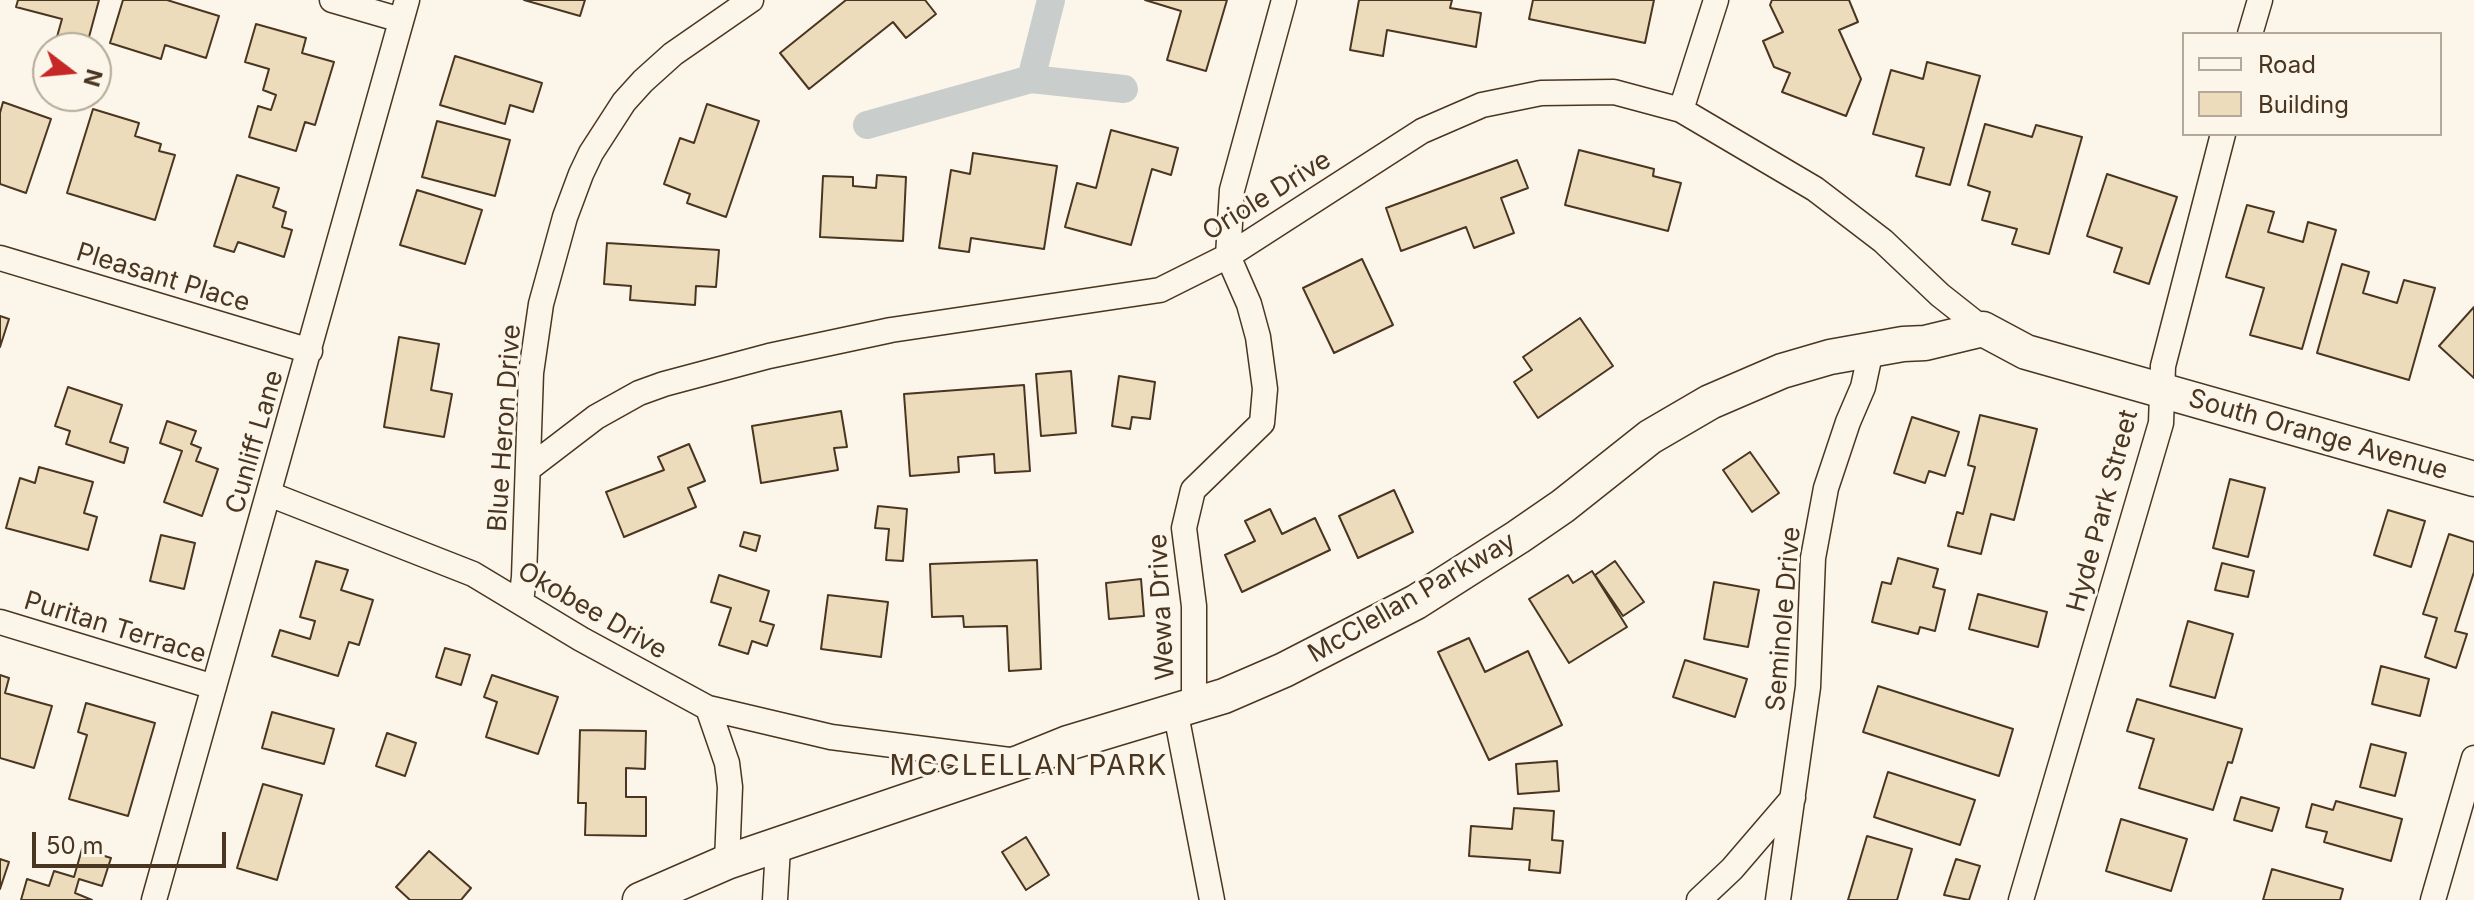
<!DOCTYPE html>
<html>
<head>
<meta charset="utf-8">
<style>
	body { margin:0 }
	#map { position:relative; width:2474px; height:900px; overflow:hidden; background:#fbf6e9; font-family:Inter,sans-serif }
	canvas { display:block }
	.legend { position:absolute; left:2182px; top:32px; width:260px; height:104px; box-sizing:border-box; background:#fbf6e9; border:2px solid #b4a999; margin:0; padding:10px 14px; list-style:none; font-size:24px; color:#4a3520 }
	.legend li { display:flex; align-items:center; gap:16px; height:40px }
	.legend b { width:40px; border:2px solid #b4a999 }
	.north { position:absolute; left:32px; top:32px; width:80px; height:80px; box-sizing:border-box; background:#fbf6e9; border:2px solid #b4a999; border-radius:50%; rotate:106deg; font-size:22px; font-weight:700; line-height:32px; text-align:center; color:#4a3520 }
	.north::after { content:''; display:block; margin:auto; width:28px; height:36px; background:#c62828; clip-path:polygon(50% 0,100% 100%,50% 72%,0 100%) }
	.scale { position:absolute; left:32px; top:832px; width:194px; height:36px; box-sizing:border-box; border:4px solid #4a3520; border-top:0; padding-left:10px; font-size:24px; line-height:28px; white-space:nowrap; color:#4a3520; -webkit-text-stroke:6px #fbf6e9; paint-order:stroke }
</style>
</head>
<body>
<div id="map">
<canvas width="2474" height="900"></canvas>
<ul class="legend">
<li><b style="height:10px;background:#fbf6e9"></b>Road</li>
<li><b style="height:22px;background:#ecdcbc"></b>Building</li>
</ul>
<div class="north">N</div>
<div class="scale">50 m</div>
</div>
<script>
const ctx = document.querySelector('canvas').getContext('2d');
ctx.lineJoin = 'round';
const toPath = rows => new Path2D(rows.map(r => 'M' + r).join(''));
function stroke(path, color, width, dash) { ctx.strokeStyle = color; ctx.lineWidth = width; ctx.lineCap = dash ? 'butt' : 'round'; ctx.setLineDash(dash || []); ctx.stroke(path); }
function fill(path, color) { ctx.fillStyle = color; ctx.fill(path, 'evenodd'); }
function write(font, color, halo, rows, align = 'center') {
  ctx.font = font + ' Inter,sans-serif'; ctx.lineWidth = 6; ctx.setLineDash([]); ctx.textBaseline = 'middle'; ctx.strokeStyle = halo; ctx.fillStyle = color; for (const [text, x, y, turn = 0] of rows) {
    ctx.save(); ctx.translate(x, y); ctx.rotate((+turn || 0) * Math.PI / 180); ctx.textAlign = isNaN(turn) ? turn : align; if (halo) ctx.strokeText(text, 0, 0); ctx.fillText(text, 0, 0); ctx.restore();
  }
}
const canal = toPath([
	[1031,79,1051,0],
	[867,125,1031,79,1124,89]
]);
const building = toPath([
	[18,0,99,0,86,48,70,48,55,44,62,19,16,7,18,0],
	[123,0,167,0,219,16,206,58,165,45,161,59,110,43,123,0],
	[524,0,585,0,580,16,524,0],
	[846,0,925,0,936,14,906,38,893,22,809,89,780,53,846,0],
	[1145,0,1227,0,1206,71,1167,60,1181,11,1145,0],
	[1359,0,1452,0,1450,8,1481,13,1476,47,1387,30,1383,56,1350,50,1359,0],
	[1533,0,1654,0,1645,43,1529,19,1533,0],
	[1772,0,1849,0,1858,22,1839,30,1861,79,1846,116,1782,92,1790,73,1774,67,1763,41,1783,32,1770,5,1772,0],
	[256,24,306,38,302,53,334,62,315,125,305,122,296,151,249,137,258,106,271,110,276,95,263,90,269,69,245,62,256,24],
	[455,56,542,83,533,112,510,105,505,124,440,105,455,56],
	[1927,62,1980,76,1950,185,1916,176,1924,148,1873,134,1891,70,1923,79,1927,62],
	[3,102,51,119,26,193,0,184,0,113,3,102],
	[707,104,759,121,726,217,687,203,690,194,664,184,680,138,694,143,707,104],
	[93,109,139,123,135,136,161,144,159,151,175,155,155,220,67,193,93,109],
	[437,121,510,140,495,196,422,177,437,121],
	[1985,124,2032,137,2036,125,2082,137,2049,254,2012,244,2017,229,1982,220,1990,192,1968,185,1985,124],
	[1111,130,1178,148,1171,175,1152,169,1131,245,1065,227,1077,183,1096,188,1111,130],
	[1579,150,1654,169,1653,176,1681,183,1668,231,1565,205,1579,150],
	[973,153,1057,166,1044,249,971,238,969,252,939,248,951,170,970,174,973,153],
	[1517,160,1528,188,1501,198,1514,233,1474,248,1466,227,1401,251,1386,208,1517,160],
	[2107,174,2177,197,2149,284,2114,272,2122,248,2087,236,2107,174],
	[237,175,279,188,273,207,286,212,282,227,292,230,284,257,238,242,234,252,214,246,237,175],
	[877,175,906,177,903,241,820,237,823,176,853,177,853,186,876,188,877,175],
	[417,190,482,210,465,264,400,245,417,190],
	[2247,205,2274,212,2268,232,2303,242,2308,222,2336,230,2302,349,2250,335,2264,288,2226,277,2247,205],
	[607,243,719,250,716,287,696,286,695,305,630,300,631,286,604,284,607,243],
	[1362,259,1393,325,1334,353,1303,288,1362,259],
	[2342,264,2369,272,2363,293,2397,303,2404,280,2435,288,2409,380,2317,353,2342,264],
	[2474,307,2474,378,2439,346,2474,307],
	[0,316,9,319,0,347,0,316],
	[1580,318,1613,366,1538,418,1514,382,1532,370,1523,357,1580,318],
	[399,337,439,344,431,390,452,394,444,437,384,427,399,337],
	[1071,371,1076,433,1041,436,1036,374,1071,371],
	[1119,376,1155,382,1150,419,1132,417,1130,429,1112,426,1119,376],
	[1024,385,1030,471,995,473,994,454,958,457,959,472,910,476,904,394,1024,385],
	[68,387,122,405,110,442,128,448,124,463,66,444,70,431,55,426,68,387],
	[841,411,847,447,834,448,838,470,761,483,752,426,841,411],
	[1980,415,2037,429,2014,520,1991,514,1981,554,1948,546,1957,512,1963,514,1975,467,1968,465,1980,415],
	[1912,417,1959,432,1945,476,1929,471,1925,483,1894,473,1912,417],
	[167,421,196,431,191,444,201,448,196,461,218,469,202,516,164,502,182,451,160,443,167,421],
	[689,444,705,481,688,488,696,507,624,537,606,492,664,470,658,457,689,444],
	[1750,452,1779,493,1752,512,1723,470,1750,452],
	[39,467,93,482,84,513,97,517,88,550,6,528,20,478,35,483,39,467],
	[2230,479,2265,488,2248,557,2213,548,2230,479],
	[1394,490,1413,532,1358,558,1339,516,1394,490],
	[878,506,907,509,903,561,886,560,889,529,875,528,878,506],
	[1270,509,1282,534,1315,518,1330,550,1242,592,1225,555,1255,541,1245,521,1270,509],
	[2388,510,2425,521,2411,567,2374,555,2388,510],
	[744,532,760,536,756,551,740,546,744,532],
	[2449,534,2474,542,2474,572,2455,631,2467,634,2456,668,2425,657,2437,618,2423,614,2449,534],
	[161,535,195,543,184,589,150,581,161,535],
	[1898,558,1938,569,1933,587,1945,590,1935,631,1920,627,1918,634,1872,622,1882,582,1891,584,1898,558],
	[1037,560,1041,669,1009,671,1007,626,964,627,963,616,932,617,930,564,1037,560],
	[316,561,348,570,341,590,373,600,359,645,349,642,338,676,272,656,280,630,310,639,315,621,300,617,316,561],
	[1615,561,1644,602,1623,616,1595,575,1615,561],
	[2222,563,2254,571,2248,597,2215,590,2222,563],
	[1592,571,1627,627,1569,663,1529,599,1568,575,1573,583,1592,571],
	[719,575,769,591,760,621,774,625,767,646,752,641,748,654,719,645,731,608,711,602,719,575],
	[1141,579,1144,616,1109,619,1106,583,1141,579],
	[1714,582,1759,590,1748,647,1704,639,1714,582],
	[1978,594,2047,612,2038,647,1969,629,1978,594],
	[828,595,888,602,881,657,821,649,828,595],
	[2188,621,2233,634,2215,698,2170,686,2188,621],
	[1469,638,1485,672,1528,651,1562,725,1489,760,1438,652,1469,638],
	[445,648,470,655,461,685,436,677,445,648],
	[1685,660,1747,679,1735,717,1673,697,1685,660],
	[2381,666,2429,679,2420,716,2372,704,2381,666],
	[0,675,9,678,5,693,52,706,34,768,0,758,0,675],
	[492,675,558,697,538,754,486,737,497,702,484,697,492,675],
	[1878,686,2013,729,1999,776,1863,732,1878,686],
	[2137,699,2242,729,2232,763,2228,762,2213,810,2139,788,2154,739,2127,731,2137,699],
	[86,703,155,723,128,816,69,799,87,735,78,732,86,703],
	[272,712,334,729,324,764,262,748,272,712],
	[580,730,646,731,645,769,626,768,626,797,646,797,646,836,585,835,586,803,578,803,580,730],
	[387,733,416,743,405,776,376,766,387,733],
	[2371,744,2406,753,2395,796,2360,787,2371,744],
	[1557,761,1559,791,1518,794,1516,764,1557,761],
	[1888,772,1975,800,1960,845,1874,817,1888,772],
	[263,784,302,795,277,880,237,868,263,784],
	[2241,797,2279,808,2272,831,2234,820,2241,797],
	[2336,801,2402,819,2391,861,2324,842,2327,832,2306,827,2312,804,2333,810,2336,801],
	[1514,808,1554,811,1552,840,1563,841,1560,873,1529,870,1530,860,1469,856,1471,826,1512,829,1514,808],
	[2121,819,2187,839,2171,891,2106,871,2121,819],
	[1867,836,1912,849,1897,900,1848,900,1867,836],
	[1026,837,1049,875,1026,890,1002,852,1026,837],
	[82,849,111,858,102,886,79,879,75,893,92,900,21,900,27,879,49,886,54,871,74,877,82,849],
	[429,851,471,888,461,900,410,900,396,887,429,851],
	[0,859,9,862,0,889,0,859],
	[1956,859,1980,866,1969,900,1944,895,1956,859],
	[2272,869,2343,889,2340,900,2263,900,2272,869]
]);
const street = toPath([
	[332,0,401,20],
	[2250,34,2260,0],
	[1681,110,1716,0],
	[0,258,310,351],
	[528,469,596,417,639,393,664,384,769,356,891,330,1160,290,1228,256,1422,131,1482,105,1541,93,1614,92,1681,110,1815,189,1883,241,1940,295,1983,329],
	[269,494,473,574,581,639,708,708,727,763,730,787,727,862],
	[521,602,524,577,531,373,541,304,565,217,581,174,591,153,624,102,643,81,673,54,751,0],
	[0,622,214,687],
	[1194,704,1194,606,1184,528,1193,490,1262,423,1265,389,1258,337,1249,304,1228,256,1232,190,1284,0],
	[708,708,831,737,1017,761],
	[1175,709,1212,900],
	[154,900,407,0],
	[775,900,778,847],
	[1699,900,1732,869,1793,798],
	[1778,900,1808,687,1813,558,1826,488,1848,422,1863,387,1871,350],
	[2021,900,2161,423,2163,366,2223,134],
	[2433,900,2474,758]
]);
const secondary = toPath([
	[640,900,727,862,1021,762,1068,743,1224,696,1284,670,1416,602,1518,537,1563,506,1650,437,1710,402,1782,371,1830,357,1903,344,1925,343,1983,329,2026,352,2474,479]
]);
const streetNames = [
	["Oriole Drive",1267,196,-32],
	["Pleasant Place",163,278,17],
	["Blue Heron Drive",505,428,-86],
	["South Orange Avenue",2318,435,16],
	["Cunliff Lane",255,442,-74],
	["Hyde Park Street",2103,511,-75],
	["McClellan Parkway",1412,598,-30],
	["Wewa Drive",1162,607,-93],
	["Okobee Drive",592,611,30],
	["Seminole Drive",1784,619,-85],
	["Puritan Terrace",115,628,17]
];
const neighbourhoodNames = [
	["MCCLELLAN PARK",1029,767]
];
stroke(canal, '#c9cecd', 28);
fill(building, '#ecdcbc');
stroke(building, '#4a3520', 2);
stroke(street, '#4a3520', 27);
stroke(secondary, '#4a3520', 37);
stroke(street, '#fbf6e9', 24);
stroke(secondary, '#fbf6e9', 34);
write('26px', '#4a3520', '#fbf6e9', streetNames);
ctx.letterSpacing = '2px';
write('28px', '#4a3520', '#fbf6e9', neighbourhoodNames);
ctx.letterSpacing = '0px';
</script>
</body>
</html>
